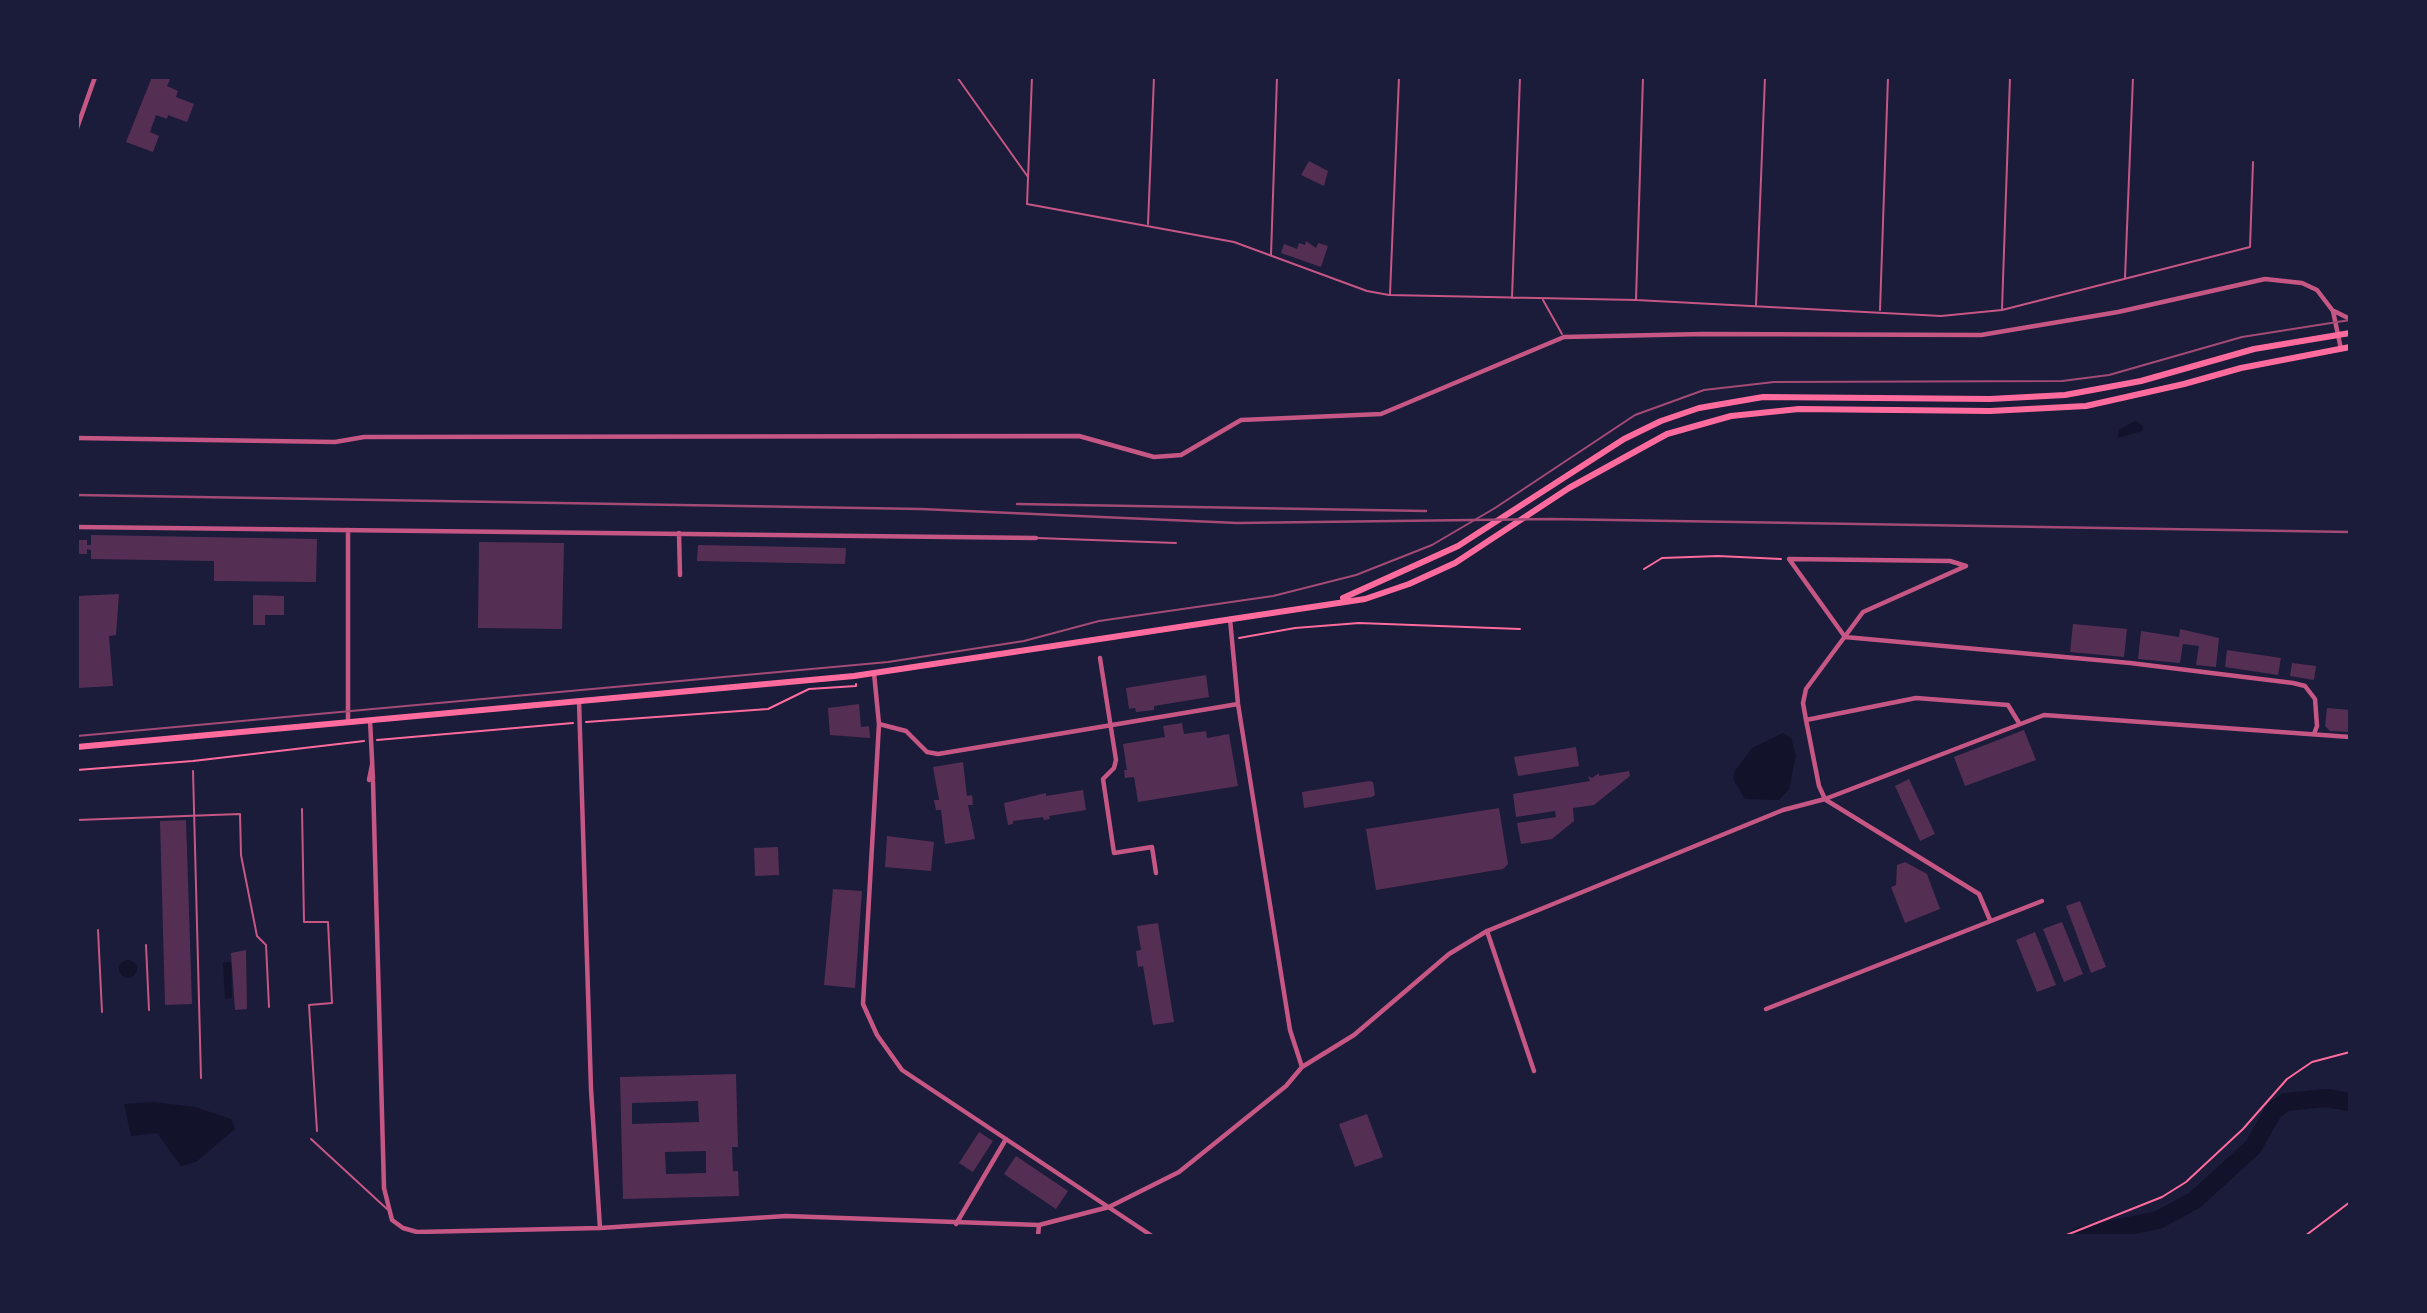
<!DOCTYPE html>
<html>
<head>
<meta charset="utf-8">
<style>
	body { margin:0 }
	#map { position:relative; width:2427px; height:1313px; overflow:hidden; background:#1b1b3a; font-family:"Fira Sans",sans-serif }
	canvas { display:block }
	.frame { position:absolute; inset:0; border:79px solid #1b1b3a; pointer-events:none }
</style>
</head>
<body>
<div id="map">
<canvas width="2427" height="1313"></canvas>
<div class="frame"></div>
</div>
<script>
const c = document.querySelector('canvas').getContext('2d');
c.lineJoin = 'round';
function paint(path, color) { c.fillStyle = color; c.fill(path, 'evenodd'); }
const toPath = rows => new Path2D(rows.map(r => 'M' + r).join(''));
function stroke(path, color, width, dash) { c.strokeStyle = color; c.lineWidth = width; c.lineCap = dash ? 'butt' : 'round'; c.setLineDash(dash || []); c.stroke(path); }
paint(toPath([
	[2136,421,2143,426,2142,431,2117,438,2120,429],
	[1783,733,1791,738,1796,755,1789,789,1779,800,1745,799,1733,779,1735,771,1752,748],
	'119 969a9 9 0 1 1 18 0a9 9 0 1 1-18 0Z',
	[231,962,232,998,225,999,223,963],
	[153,1102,195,1107,231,1119,235,1129,196,1162,181,1166,157,1133,131,1136,124,1104]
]), '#12122b');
stroke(toPath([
	[2079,1236,2158,1220,2195,1200,2253,1147,2274,1110,2286,1102,2326,1098,2350,1102]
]), '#12122b', 18);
paint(toPath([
	[152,77,171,77,167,86,178,91,176,97,194,104,187,122,168,115,167,119,156,115,150,132,159,136,153,152,126,142],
	[1309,161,1328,171,1324,186,1301,175],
	[1306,241,1316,248,1318,243,1328,246,1321,267,1281,253,1284,244,1297,249,1299,243,1305,245],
	[91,535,317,539,316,582,214,581,214,561,91,559,91,550,87,549,87,554,79,554,79,540,87,540,87,545,91,545],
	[479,542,564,543,562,629,478,628],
	[698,545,846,548,845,564,697,561],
	[119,594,116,635,109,636,113,686,77,688,77,596],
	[253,595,284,596,284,615,265,615,265,625,253,625],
	[2073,624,2127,629,2124,657,2070,652],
	[2180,629,2219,638,2216,667,2196,665,2199,646,2183,644,2180,663,2138,659,2141,631,2179,637],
	[2227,650,2281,658,2278,675,2225,667],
	[2292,663,2316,666,2314,680,2290,676],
	[1206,675,1209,697,1154,706,1154,710,1136,712,1135,708,1129,709,1126,688],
	[859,704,861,727,869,726,870,738,830,735,828,708],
	[2327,708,2350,710,2350,732,2330,731,2325,726],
	[1182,723,1184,734,1206,731,1207,738,1229,734,1238,786,1138,802,1134,777,1125,778,1124,770,1127,770,1123,744,1165,737,1163,726],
	[2024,730,2036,760,1965,786,1954,757],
	[1576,747,1579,766,1518,776,1514,757],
	[963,762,967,796,972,795,973,805,968,805,975,839,945,844,941,810,936,810,934,800,939,800,933,767],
	[1629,771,1630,776,1594,805,1573,808,1574,821,1552,839,1521,844,1517,823,1556,817,1555,811,1516,817,1513,794,1590,781,1588,776,1592,778,1599,773,1599,776],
	[1909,779,1935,834,1920,841,1895,786],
	[1369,781,1373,782,1375,795,1372,797,1304,808,1302,792],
	[1083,790,1086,810,1049,816,1050,819,1044,820,1043,817,1013,821,1013,824,1008,825,1004,803,1046,793,1046,796],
	[1499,808,1508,864,1503,869,1376,890,1366,829],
	[186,820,192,1004,165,1005,160,821],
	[887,836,934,842,931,871,885,867],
	[778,847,779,875,755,876,754,848],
	[1905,862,1927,874,1940,909,1905,923,1891,887,1896,885,1897,865],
	[833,889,862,891,855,988,824,985],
	[2080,901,2106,967,2091,973,2066,906],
	[2062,922,2083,974,2064,982,2043,929],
	[1158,923,1174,1022,1153,1025,1143,966,1138,967,1136,951,1141,950,1137,926],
	[2035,932,2056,985,2037,992,2016,940],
	[246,950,247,1009,235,1010,231,953],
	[736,1074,738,1147,732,1147,733,1171,738,1171,739,1196,623,1199,620,1077],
	[698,1101,699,1122,632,1124,632,1103],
	[706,1151,706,1173,666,1174,665,1152],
	[1367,1114,1383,1157,1355,1167,1339,1124],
	[979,1132,993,1141,973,1172,959,1163],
	[1016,1156,1068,1191,1056,1209,1004,1174]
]), '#542f53');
stroke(toPath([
	[1644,569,1662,558,1718,556,1781,559],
	[1239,638,1295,628,1359,623,1520,629],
	[586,722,768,709,809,689,856,686,856,684],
	[377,740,573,723],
	[77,770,193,761,364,741],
	[2064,1236,2162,1197,2186,1182,2243,1129,2287,1079,2312,1062,2350,1052],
	[2305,1236,2350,1202]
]), '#ff6b9d', 2);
stroke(toPath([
	[957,77,1028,177],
	[1032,77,1027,204,1234,242,1367,291,1389,295,1636,300,1941,316,2002,310,2250,247,2253,162],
	[1148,224,1154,77],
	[1271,255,1277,77],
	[2125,278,2133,77],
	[1390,294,1399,77],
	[1512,298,1520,77],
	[1636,299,1643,77],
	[1543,300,1562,334],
	[1756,305,1765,77],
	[2002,309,2010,77],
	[1880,310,1888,77],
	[1037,538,1176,543],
	[193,771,201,1078],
	[302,809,304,922,328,922,332,1003,309,1005,317,1131],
	[77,820,240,814,241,855,257,936,266,945,269,1007],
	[98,930,102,1012],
	[146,945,149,1010],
	[311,1139,387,1209]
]), '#c65784', 2);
stroke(toPath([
	[77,128,95,77],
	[2334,311,2350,319],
	[77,438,335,442,364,437,1079,436,1154,457,1181,455,1241,420,1381,414,1564,337,1703,334,1981,335,2118,312,2265,279,2302,283,2317,290,2333,311,2341,349],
	[77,527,1036,538],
	[679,533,680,575],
	[1789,559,1845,637,2130,663,2293,683,2305,686,2315,699,2317,726,2314,734],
	[1790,559,1950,561,1966,566,1863,612,1806,689,1803,703,1806,720,1819,786,1825,799],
	[1230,619,1238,704,1290,1030,1302,1067],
	[1100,658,1116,760,1114,768,1103,779,1114,853,1152,847,1156,873],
	[874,673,879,724,863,1004,877,1035,902,1070,1152,1236],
	[579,701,591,1089,600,1228],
	[370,720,373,779],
	[1806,720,1916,698,2008,705,2019,723],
	[348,722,348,530],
	[879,724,906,731,927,752,938,754,1238,704],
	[369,780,372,765],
	[373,782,384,1188,392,1220,403,1228,417,1232,600,1228,786,1216,1039,1225,1109,1207,1179,1172,1286,1086,1302,1067,1354,1035,1449,954,1487,931,1783,810,1825,799,2044,715,2350,737],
	[1826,800,1979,894,1990,920],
	[1487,931,1534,1071],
	[1766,1009,2042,901],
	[956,1224,1006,1139],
	[1038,1236,1039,1225]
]), '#c65784', 4.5);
stroke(toPath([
	[1343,598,1458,546,1624,439,1661,421,1699,408,1763,397,1990,399,2065,395,2141,381,2254,349,2350,333],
	[77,747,854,676,1365,599,1409,584,1455,563,1569,488,1667,434,1731,416,1799,409,1990,411,2086,406,2184,384,2241,368,2350,347]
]), '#ff6b9d', 6);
stroke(toPath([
	[77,736,888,662,1024,641,1099,621,1273,596,1356,575,1432,545,1495,508,1635,415,1704,390,1774,382,2062,381,2109,375,2242,337,2350,320]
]), '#a44b75', 2);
stroke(toPath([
	[77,495,921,509,1237,523,1551,519,2350,532],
	[1017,504,1426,511]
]), '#a44b75', 2.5);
</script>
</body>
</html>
